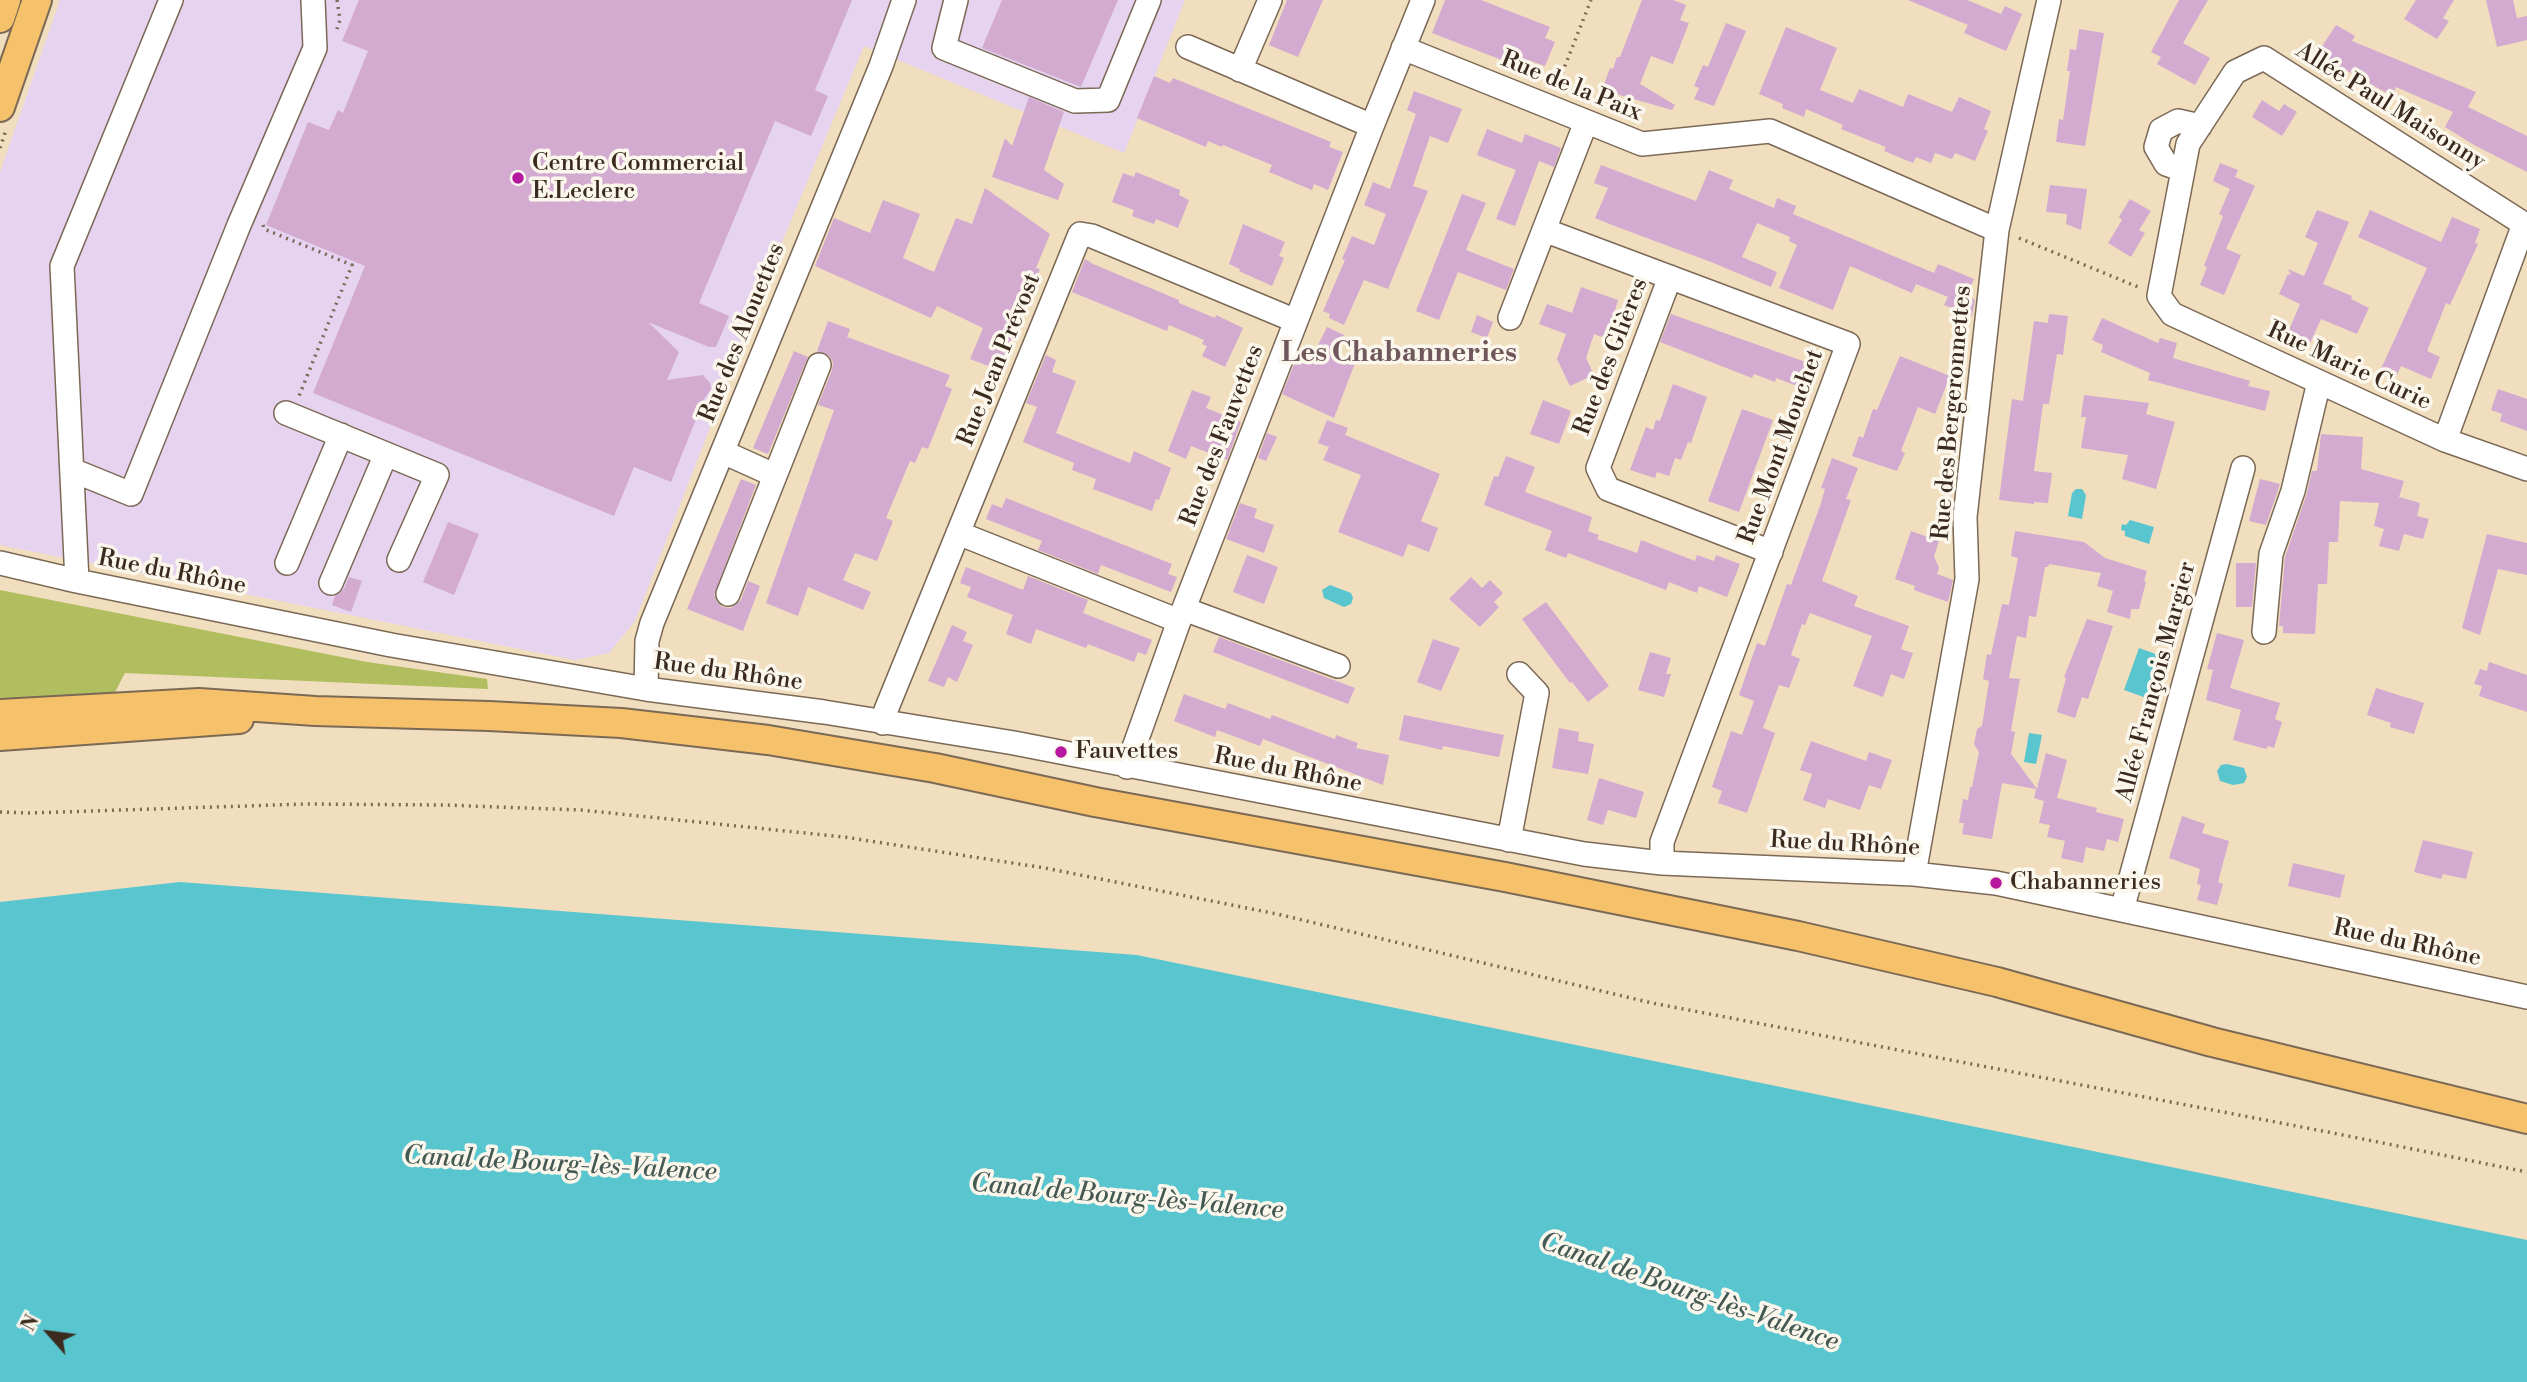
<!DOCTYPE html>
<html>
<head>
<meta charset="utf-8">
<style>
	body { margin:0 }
	#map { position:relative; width:2527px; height:1382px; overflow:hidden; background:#f1debe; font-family:"Libre Bodoni",serif }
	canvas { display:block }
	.north { position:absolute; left:14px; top:1298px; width:70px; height:70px; -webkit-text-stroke:5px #fbf7ec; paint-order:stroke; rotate:298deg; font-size:19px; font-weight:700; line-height:28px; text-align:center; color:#3b2a1e }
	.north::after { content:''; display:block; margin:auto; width:24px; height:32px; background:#3b2a1e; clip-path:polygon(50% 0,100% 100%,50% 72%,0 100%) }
</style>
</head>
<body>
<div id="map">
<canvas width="2527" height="1382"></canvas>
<div class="north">N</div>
</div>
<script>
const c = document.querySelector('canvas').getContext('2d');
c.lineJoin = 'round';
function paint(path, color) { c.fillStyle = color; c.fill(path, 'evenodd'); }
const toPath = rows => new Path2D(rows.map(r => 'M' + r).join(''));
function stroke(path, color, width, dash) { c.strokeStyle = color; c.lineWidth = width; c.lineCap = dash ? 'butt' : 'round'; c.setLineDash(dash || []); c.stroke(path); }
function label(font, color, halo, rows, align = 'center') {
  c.font = font + ' "Libre Bodoni",serif'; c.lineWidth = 7; c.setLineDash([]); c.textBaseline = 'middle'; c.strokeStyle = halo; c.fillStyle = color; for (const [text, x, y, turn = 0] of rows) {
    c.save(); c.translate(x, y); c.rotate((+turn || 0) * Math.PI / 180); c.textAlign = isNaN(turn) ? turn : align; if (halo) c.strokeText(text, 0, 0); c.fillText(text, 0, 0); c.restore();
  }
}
paint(toPath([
	[60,0,1185,0,1124,153,864,46,782,242,635,621,609,653,575,660,0,545,0,172]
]), '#e6d3f0');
paint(toPath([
	[0,590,367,662,487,679,488,689,125,673,113,696,0,701]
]), '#b1be5f');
paint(toPath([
	[2076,489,2082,489,2086,495,2082,519,2068,516,2072,493],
	[2130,520,2154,527,2149,544,2125,536,2125,531,2121,530,2122,524,2126,525],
	[1330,585,1351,593,1353,598,1351,604,1344,607,1324,598,1322,590],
	[2139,648,2164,657,2149,699,2124,690],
	[2029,733,2042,735,2036,764,2024,762],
	[2227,764,2244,768,2247,777,2244,783,2233,785,2220,781,2217,771,2221,765],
	[180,882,1137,955,2527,1240,2527,1382,0,1382,0,902]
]), '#59c6cf');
paint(toPath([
	[359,0,852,0,815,90,828,96,811,136,775,121,699,303,729,316,716,347,709,347,648,322,679,352,667,380,703,375,710,383,711,389,704,399,671,482,634,467,614,516,313,393,365,266,266,225,308,122,329,130,338,110,343,113,368,51,342,41],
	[1002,0,1118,0,1081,87,982,48],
	[1287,0,1323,0,1298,57,1269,45],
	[1445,0,1481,0,1550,27,1545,38,1555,42,1545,66,1528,60,1525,69,1432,33],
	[1642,0,1673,0,1686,5,1680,20,1689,23,1673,64,1651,56,1640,84,1675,105,1672,110,1602,90,1610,68,1613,69,1617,57,1620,57],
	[1908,0,1967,0,2001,14,2005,6,2022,14,2006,51,1964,33,1968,25],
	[2179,0,2208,0,2183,43,2210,58,2195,85,2157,64,2161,57,2151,52],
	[2416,0,2454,0,2443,18,2449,21,2437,39,2404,19],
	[2486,0,2513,0,2517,18,2527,16,2527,40,2497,47],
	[1726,23,1746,31,1714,106,1694,99,1699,88,1694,86,1703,65,1708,67],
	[2336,25,2355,36,2352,41,2476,92,2468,107,2527,136,2527,172,2474,145,2445,127,2453,112,2396,87,2392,96,2317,54],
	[1786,27,1837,48,1820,90,1853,103,1859,89,1903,107,1908,94,1952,112,1959,97,1991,111,1984,129,1988,131,1975,161,1955,153,1952,159,1935,153,1931,163,1916,157,1913,163,1884,151,1886,147,1841,129,1843,125,1806,109,1804,117,1782,108,1783,104,1759,94],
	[2079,29,2104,33,2085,146,2056,142,2059,119,2063,120,2070,71,2067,71,2070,49,2076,50],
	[1154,76,1170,83,1173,78,1331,142,1329,147,1343,152,1328,190,1314,184,1312,190,1269,172,1272,165,1223,145,1222,147,1208,141,1206,147,1137,118],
	[1414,91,1462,109,1448,143,1430,136,1413,186,1428,191,1388,289,1364,280,1344,325,1329,318,1330,314,1323,311,1345,260,1342,259,1352,236,1374,245,1386,214,1364,205,1373,182,1390,189,1416,114,1407,110],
	[1029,97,1064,112,1044,170,1064,184,1058,200,992,177,1005,138,1012,146],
	[2262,100,2279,111,2284,104,2297,112,2282,136,2252,117],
	[1487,129,1522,143,1525,134,1561,148,1554,167,1539,161,1515,226,1496,219,1516,170,1477,155],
	[2220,163,2238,170,2235,177,2255,186,2226,249,2241,255,2224,295,2200,285,2207,267,2204,266,2223,216,2219,214,2230,189,2213,181],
	[1601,165,1696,201,1709,170,1733,180,1729,189,1774,208,1777,198,1796,206,1793,214,1934,273,1938,264,1974,279,1966,296,1975,300,1972,316,1944,305,1948,297,1916,284,1912,293,1850,266,1833,310,1779,288,1797,245,1789,241,1790,237,1757,223,1742,257,1777,272,1771,287,1711,262,1612,225,1595,218,1608,188,1594,183],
	[1136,172,1180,190,1179,195,1189,200,1178,228,1156,219,1154,224,1132,216,1134,210,1112,202,1123,173,1134,177],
	[2050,185,2087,189,2081,230,2066,224,2067,214,2046,212],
	[985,188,1050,234,1036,268,1040,269,999,370,970,359,983,328,937,306,931,318,815,266,834,218,870,233,883,200,920,214,903,258,934,272,956,218,972,224],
	[1462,194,1486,203,1466,250,1514,269,1506,290,1458,272,1439,320,1416,311],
	[2130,199,2151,211,2139,230,2145,233,2131,257,2108,243,2122,220,2119,217],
	[2317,210,2349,222,2323,284,2352,296,2351,299,2369,308,2357,334,2321,319,2306,352,2284,342,2300,304,2279,294,2288,274,2291,275,2288,269,2304,276,2318,243,2305,237],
	[2370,210,2441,242,2452,217,2480,229,2475,243,2478,244,2450,305,2446,303,2427,351,2440,357,2431,379,2401,366,2397,375,2381,369,2427,268,2358,237],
	[1243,224,1285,242,1279,256,1284,258,1272,286,1239,271,1240,269,1229,264],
	[1085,259,1093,264,1179,300,1179,303,1215,318,1216,315,1243,328,1225,367,1202,356,1207,346,1202,344,1204,340,1169,325,1167,331,1072,292],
	[1581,287,1618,300,1607,339,1594,334,1586,358,1594,375,1570,386,1557,359,1566,334,1539,324,1547,304,1572,313],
	[1671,314,1814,365,1805,389,1776,378,1775,382,1754,374,1752,378,1660,342],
	[2049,314,2068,316,2063,355,2057,354,2049,404,2043,404,2034,471,2052,473,2048,503,2034,502,2034,504,1999,500,2012,399,2023,401,2034,321,2048,323],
	[1477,315,1493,322,1487,338,1471,332],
	[2102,318,2158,343,2160,338,2177,343,2173,358,2250,381,2248,386,2270,391,2265,411,2148,380,2150,373,2101,352,2103,345,2092,340],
	[828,321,850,329,847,337,950,375,945,386,952,389,928,449,922,447,915,463,910,461,886,518,893,521,877,561,855,553,843,580,871,592,863,610,808,587,798,616,766,603,834,410,818,405,832,370,833,362,829,356,817,351],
	[1327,327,1344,335,1335,355,1355,363,1334,418,1282,394,1300,350,1313,355],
	[794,351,808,357,768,454,753,448],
	[1046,355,1056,360,1052,372,1076,381,1056,433,1130,463,1134,451,1171,468,1159,500,1156,499,1152,511,1093,489,1096,479,1072,470,1074,463,1023,442,1037,407,1026,403],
	[1900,356,1950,376,1935,414,1918,407,1901,451,1905,453,1897,471,1852,456,1859,436,1863,438,1873,409,1877,410],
	[1673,384,1707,397,1691,443,1688,442,1681,460,1675,458,1669,476,1657,472,1655,478,1630,470,1646,427,1653,430,1656,420,1660,421],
	[2498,389,2527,399,2527,431,2500,421,2502,414,2491,410],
	[1192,390,1211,397,1206,408,1241,422,1227,460,1191,446,1186,459,1168,451],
	[2084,395,2149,403,2146,414,2175,422,2156,489,2122,479,2128,455,2081,448,2086,417,2081,417],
	[1543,400,1571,411,1559,444,1530,434],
	[1742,409,1773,420,1739,512,1708,501],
	[1327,420,1348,428,1345,435,1440,474,1421,521,1438,528,1429,552,1408,544,1403,557,1338,532,1361,475,1323,460,1329,447,1318,443],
	[1267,433,1277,437,1266,461,1258,458],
	[2321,434,2363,437,2361,469,2404,481,2399,497,2420,503,2417,516,2429,519,2423,539,2404,534,2399,551,2379,546,2384,529,2374,526,2379,503,2340,501,2338,542,2329,542,2327,584,2318,584,2315,634,2283,633,2283,626,2279,626,2285,557,2306,496,2312,471,2317,471],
	[1506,456,1535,467,1525,492,1592,517,1588,531,1599,535,1597,539,1637,553,1641,540,1695,561,1697,555,1714,561,1716,555,1740,564,1727,597,1699,586,1697,593,1669,582,1666,590,1568,553,1566,558,1545,550,1552,531,1484,505,1494,476,1498,477],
	[1832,458,1858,468,1846,499,1851,500,1822,581,1858,596,1854,606,1909,626,1901,649,1913,653,1904,679,1891,674,1883,697,1853,686,1872,636,1810,613,1805,625,1802,624,1791,655,1800,659,1789,688,1779,685,1763,728,1775,733,1747,813,1718,803,1722,791,1712,787,1731,731,1742,735,1754,701,1739,695,1757,643,1765,646,1787,584,1791,585,1820,506,1825,489,1821,488],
	[741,479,756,485,714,595,717,602,722,607,731,608,741,600,748,581,760,586,743,631,687,609],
	[2260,479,2280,484,2266,525,2249,521],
	[1006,498,1172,564,1168,574,1177,577,1171,592,1101,565,1098,574,1038,550,1042,541,986,519,992,504,1002,508],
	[1240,503,1257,509,1254,518,1274,525,1264,553,1226,539],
	[448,522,479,534,454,595,423,582],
	[1911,531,1939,541,1934,556,1939,568,1937,574,1953,580,1948,602,1914,590,1915,586,1895,579],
	[2015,531,2084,542,2105,558,2147,571,2144,581,2146,582,2139,609,2131,609,2130,619,2107,612,2113,591,2097,586,2101,573,2049,564,2048,567,2045,567,2036,617,2029,616,2026,638,2017,636,2009,678,2020,679,2011,731,2015,732,2011,754,2037,789,2046,753,2067,760,2057,798,2097,808,2096,812,2124,819,2118,842,2107,839,2104,851,2086,847,2083,863,2061,858,2065,841,2047,837,2050,825,2039,823,2044,801,2034,798,2036,789,2002,783,1992,839,1962,834,1964,823,1959,823,1963,799,1968,800,1970,787,1972,787,1979,752,1974,744,1977,729,1982,726,1989,681,1983,679,1987,654,1991,655,2002,604,2009,605,2018,558,2011,556],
	[2487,534,2527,543,2527,575,2498,569,2480,635,2462,628],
	[1247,555,1278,567,1264,604,1233,592],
	[2236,563,2256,563,2252,607,2236,607],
	[966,567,1023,590,1028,576,1088,600,1083,613,1152,640,1146,655,1138,652,1134,662,1088,644,1086,648,1036,629,1031,644,1006,634,1013,615,967,597,971,587,960,583],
	[349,577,362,581,351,612,332,605,335,596,344,589],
	[1471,577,1482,588,1490,580,1503,593,1494,602,1499,607,1480,627,1449,599],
	[1546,602,1609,686,1588,702,1572,682,1570,683,1522,619],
	[2087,619,2113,626,2088,699,2082,697,2075,718,2057,712,2066,678,2064,677],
	[952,625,967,632,963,641,973,645,957,682,948,677,944,687,928,681],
	[2217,633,2244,640,2230,688,2280,703,2275,719,2282,722,2274,748,2268,746,2266,749,2233,740,2241,710,2206,700,2213,670,2207,669],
	[1219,637,1355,688,1348,704,1213,652],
	[1433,639,1460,648,1441,691,1417,682],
	[1650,652,1671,658,1666,674,1671,674,1664,697,1638,690],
	[2489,662,2527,675,2527,712,2479,696,2482,686,2474,684,2480,669,2487,671],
	[2376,688,2424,703,2414,734,2390,727,2391,723,2367,715],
	[1184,694,1225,709,1228,703,1270,719,1272,715,1335,739,1336,735,1358,743,1356,748,1389,755,1383,785,1263,739,1260,746,1217,730,1215,737,1174,721],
	[1404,715,1504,735,1499,757,1443,746,1442,750,1399,740],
	[1559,728,1579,732,1578,741,1594,744,1588,774,1552,768],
	[1811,741,1866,761,1869,752,1892,760,1881,789,1869,785,1860,810,1828,799,1825,808,1803,800,1812,774,1800,770],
	[1599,778,1644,792,1636,818,1608,810,1603,825,1587,820],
	[2182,816,2205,824,2202,833,2229,841,2218,882,2223,884,2217,905,2197,900,2201,885,2197,884,2200,869,2169,858],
	[2423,840,2473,852,2466,879,2443,874,2441,879,2414,872],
	[2293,863,2345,875,2340,898,2288,886]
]), '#d3aad0');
const minor = toPath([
	[956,0,944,48,1075,101,1108,100,1149,0],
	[1188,47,1372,126],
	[1403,48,1642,144,1770,131,1997,230],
	[1240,70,1270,0],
	[1586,122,1544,230,1848,344,1662,842,1662,863],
	[2183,170,2166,164,2156,147,2161,130,2178,121,2200,126],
	[1670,277,1598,468,1608,489,1771,552],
	[1510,318,1544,230],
	[286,413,437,475,399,560],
	[2445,440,2524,224,2264,58,2235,72,2188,144,2159,296,2172,314,2445,440,2527,469],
	[723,452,774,475],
	[72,470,131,494,239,225,315,48,313,0],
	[958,533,1179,621],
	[0,563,77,581,391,645,646,689,824,712,1014,743,1584,854,1662,863,1914,874,1996,883,2527,997],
	[287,563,341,435],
	[77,581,62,266,171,0],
	[331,583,386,454],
	[728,594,819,365],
	[1184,609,1338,666],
	[2264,632,2271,554,2293,491,2319,382],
	[646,689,647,641,652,623,881,66,904,0],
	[883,723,886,710,1080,234,1092,236,1296,321],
	[1127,767,1179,621,1372,126,1423,0],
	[1509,840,1537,693,1519,674],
	[1914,874,1967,579,1965,517,1997,230,2049,0],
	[2122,910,2243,468]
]);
const major = toPath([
	[0,18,6,0],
	[0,107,37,0],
	[0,714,199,703,315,711,489,716,621,723,768,740,935,768,1095,802,1505,877,1798,936,1997,982,2212,1042,2527,1119],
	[0,736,239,719]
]);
stroke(minor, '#7b6956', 26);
stroke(major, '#7b6956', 32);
stroke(toPath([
	[337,0,340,20,337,29],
	[1557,86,1591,0],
	[0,148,6,130],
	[263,225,264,229,352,265,299,396],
	[2019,238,2138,287],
	[0,812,30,813,306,804,445,805,581,810,844,837,1045,868,1277,914,1652,1003,2328,1132,2527,1172]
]), '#7b6956', 3.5, [2, 5]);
stroke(minor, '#fff', 23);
stroke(major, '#f5c16b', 28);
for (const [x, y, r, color] of [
	[518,178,7,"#b5179e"],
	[1061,752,7,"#b5179e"],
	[1996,883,7,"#b5179e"]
]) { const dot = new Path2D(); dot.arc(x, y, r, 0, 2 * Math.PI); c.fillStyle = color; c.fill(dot); stroke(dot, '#fbf7ec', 2.5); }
label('24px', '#3b2a1e', '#fbf7ec', [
	["Rue de la Paix",1571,87,22],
	["Allée Paul Maisonny",2390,107,32],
	["Rue des Alouettes",743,333,-68],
	["Rue des Glières",1612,357,-69],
	["Rue Jean Prévost",1000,360,-68],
	["Rue Marie Curie",2349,367,25],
	["Rue des Bergeronnettes",1953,413,-85],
	["Rue des Fauvettes",1223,436,-69],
	["Rue Mont Mouchet",1782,447,-70],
	["Rue du Rhône",172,573,11],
	["Rue du Rhône",728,673,8],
	["Allée François Margier",2157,682,-75],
	["Rue du Rhône",1288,771,11],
	["Rue du Rhône",1845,845,3],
	["Rue du Rhône",2407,944,12]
]);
label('24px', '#3b2a1e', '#fbf7ec', [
	["Centre Commercial",532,164],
	["E.Leclerc",532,192],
	["Fauvettes",1075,752],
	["Chabanneries",2010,883]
], 'left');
label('italic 26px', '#445953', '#fbf7ec', [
	["Canal de Bourg-lès-Valence",560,1165,3],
	["Canal de Bourg-lès-Valence",1127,1198,5],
	["Canal de Bourg-lès-Valence",1689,1293,19]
]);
label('bold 28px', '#70575c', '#fbf7ec', [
	["Les Chabanneries",1399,354]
]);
</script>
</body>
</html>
